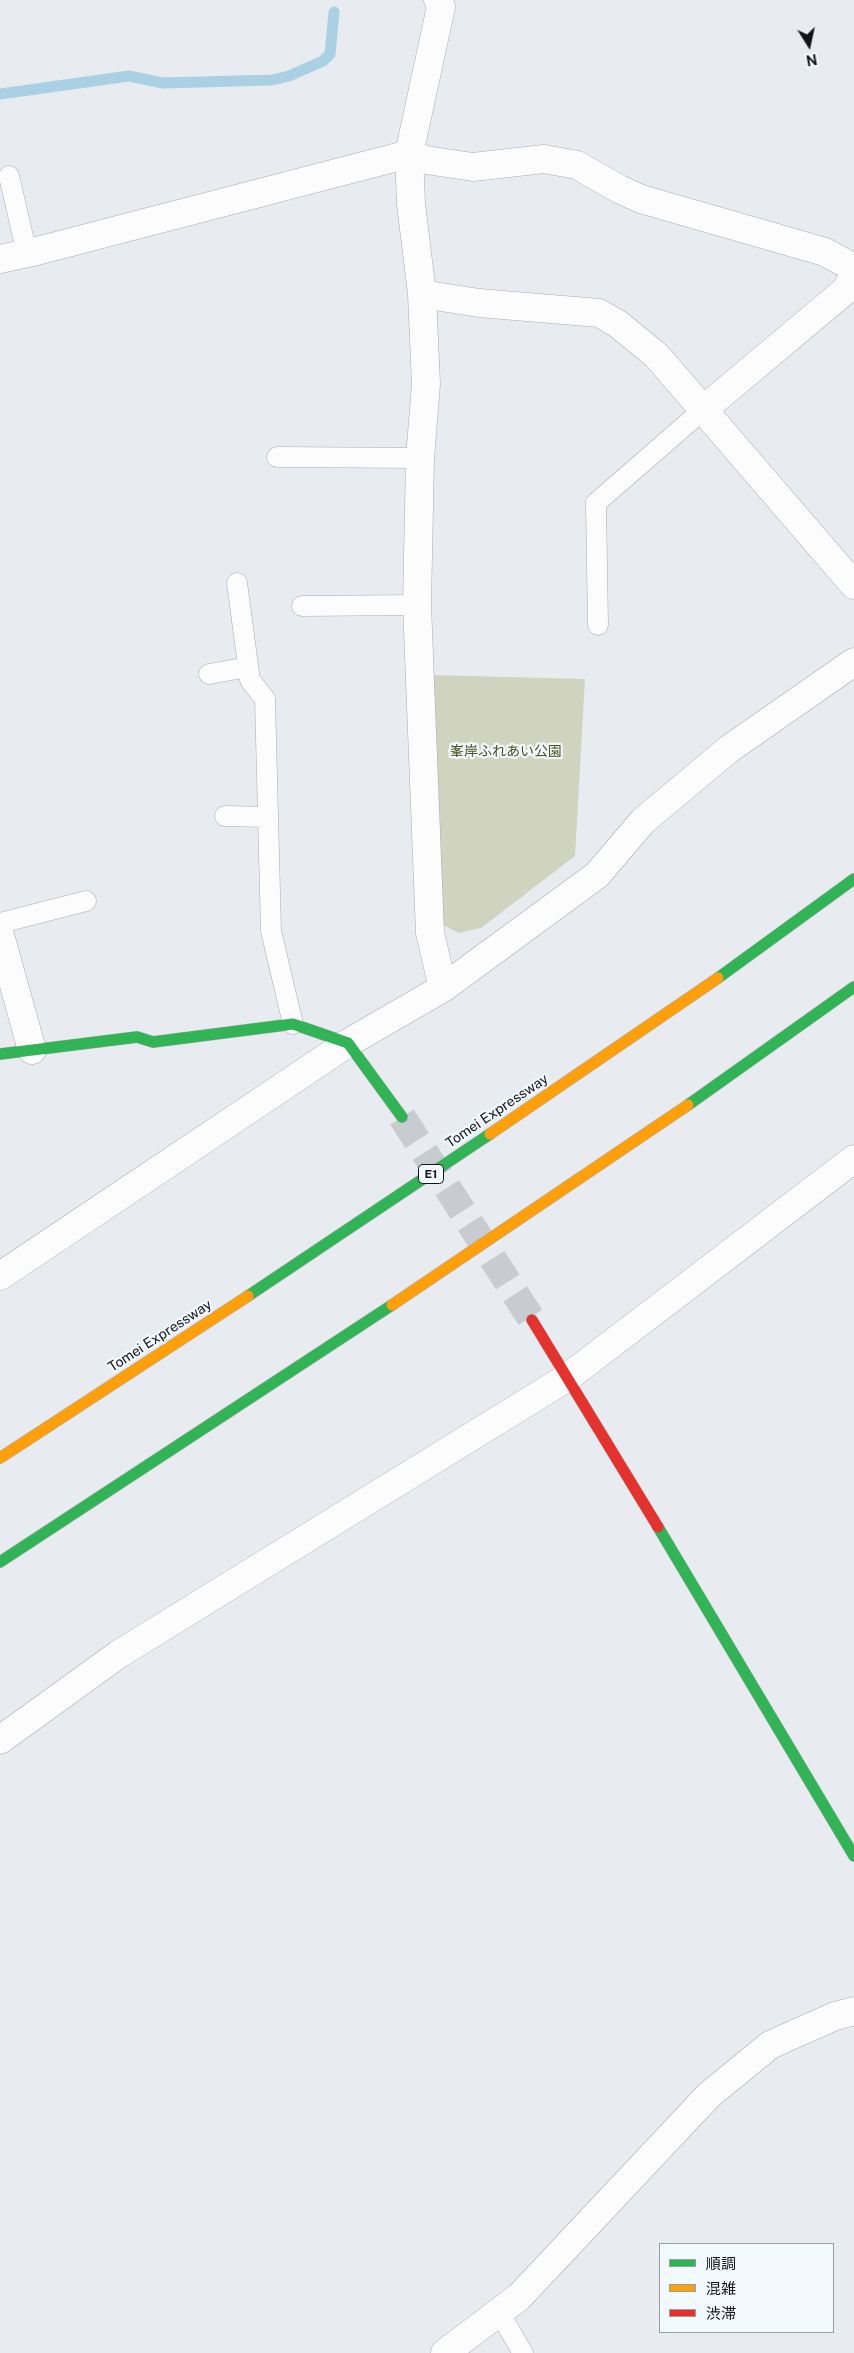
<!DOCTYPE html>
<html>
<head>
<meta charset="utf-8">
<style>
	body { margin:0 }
	#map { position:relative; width:854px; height:2353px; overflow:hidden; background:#e8ecf0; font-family:"Public Sans","Noto Sans JP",sans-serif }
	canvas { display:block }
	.legend { position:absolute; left:659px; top:2243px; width:175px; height:90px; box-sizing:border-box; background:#f2f9ff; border:1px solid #999ea3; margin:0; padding:6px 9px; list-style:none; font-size:15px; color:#131518 }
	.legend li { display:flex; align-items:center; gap:10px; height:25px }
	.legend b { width:25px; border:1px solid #999ea3 }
	.north { position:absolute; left:784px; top:20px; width:50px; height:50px; -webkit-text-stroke:4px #f2f9ff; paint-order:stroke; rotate:170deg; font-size:14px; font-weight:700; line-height:20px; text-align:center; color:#131518 }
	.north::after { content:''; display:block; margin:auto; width:18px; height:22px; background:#131518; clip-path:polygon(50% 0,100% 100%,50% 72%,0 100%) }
</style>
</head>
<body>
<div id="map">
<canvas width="854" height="2353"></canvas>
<ul class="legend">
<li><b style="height:6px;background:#30b455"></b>順調</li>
<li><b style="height:6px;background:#ff9f0a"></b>混雑</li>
<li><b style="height:6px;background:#e5322d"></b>渋滞</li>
</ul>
<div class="north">N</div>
</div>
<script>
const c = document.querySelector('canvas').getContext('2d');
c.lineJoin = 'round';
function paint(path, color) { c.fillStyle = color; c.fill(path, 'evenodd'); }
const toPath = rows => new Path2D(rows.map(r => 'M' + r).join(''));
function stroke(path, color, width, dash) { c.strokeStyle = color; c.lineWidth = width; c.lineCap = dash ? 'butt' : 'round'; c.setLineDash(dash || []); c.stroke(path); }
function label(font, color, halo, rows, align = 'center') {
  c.font = font + ' "Public Sans","Noto Sans JP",sans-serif'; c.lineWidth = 4.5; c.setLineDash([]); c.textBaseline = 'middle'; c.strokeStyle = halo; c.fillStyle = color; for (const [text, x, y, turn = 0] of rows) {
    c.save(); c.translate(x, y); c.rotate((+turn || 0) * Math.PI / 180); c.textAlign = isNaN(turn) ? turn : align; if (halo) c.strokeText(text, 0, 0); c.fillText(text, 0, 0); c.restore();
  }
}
paint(toPath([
	[431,675,585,679,575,856,481,928,459,933,441,924]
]), '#d0d4bf');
stroke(toPath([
	[0,94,129,76,163,83,272,80,289,76,323,61,330,54,334,12]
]), '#aad0e3', 11);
stroke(toPath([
	[402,1117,532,1320]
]), '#c8ccd0', 28, [28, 14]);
const lane = toPath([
	[9,176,27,254],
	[277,457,420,458],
	[237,583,250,680,265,699,271,931,293,1024],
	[302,606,417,605],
	[598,625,596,503,704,409],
	[209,674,248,667],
	[225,816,267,817],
	[0,923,86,901],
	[499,2312,523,2353]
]);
const street = toPath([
	[438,0,441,7,409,154,411,204,422,294,426,384,420,458,417,605,430,933,443,988],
	[0,259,37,251,409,154,426,160,473,167,544,159,577,165,619,189,641,199,825,252,854,268],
	[422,294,479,303,599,313,618,324,657,356,854,585],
	[704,409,846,290,854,274],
	[0,935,32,1050],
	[0,1276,348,1043,443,988,597,875,643,821,729,749,854,662],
	[0,1740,119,1654,568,1377,854,1159],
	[445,2353,519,2297,709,2095,770,2045,835,2016,854,2011]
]);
const fast = toPath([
	[718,978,854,879],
	[0,1054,137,1037,153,1042,293,1024,348,1043,402,1117],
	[688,1105,854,987],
	[248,1296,490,1134],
	[658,1527,854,1856],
	[0,1562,392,1305]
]);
const slow = toPath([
	[490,1134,718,978],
	[392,1305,688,1105],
	[0,1458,248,1296]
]);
const jam = toPath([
	[532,1320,658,1527]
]);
stroke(lane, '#a7abad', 21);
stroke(street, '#a7abad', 29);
stroke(fast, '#a7abad', 12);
stroke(slow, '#a7abad', 12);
stroke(jam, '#a7abad', 12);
stroke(lane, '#fcfcfd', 20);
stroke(street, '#fcfcfd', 28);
stroke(fast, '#30b455', 11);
stroke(slow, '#ff9f0a', 11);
stroke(jam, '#e5322d', 11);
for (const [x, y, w] of [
	[431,1174,25]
]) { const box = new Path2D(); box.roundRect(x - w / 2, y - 9.5, w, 19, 4); c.fillStyle = '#f2f9ff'; c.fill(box); stroke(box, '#131518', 1); }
label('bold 12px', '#131518', null, [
	["E1",431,1174]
]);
label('14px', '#4f511a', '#f2f9ff', [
	["峯岸ふれあい公園",506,752]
]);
label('14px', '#131518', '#f2f9ff', [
	["Tomei Expressway",497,1111,-34],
	["Tomei Expressway",160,1336,-33]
]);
</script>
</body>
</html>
